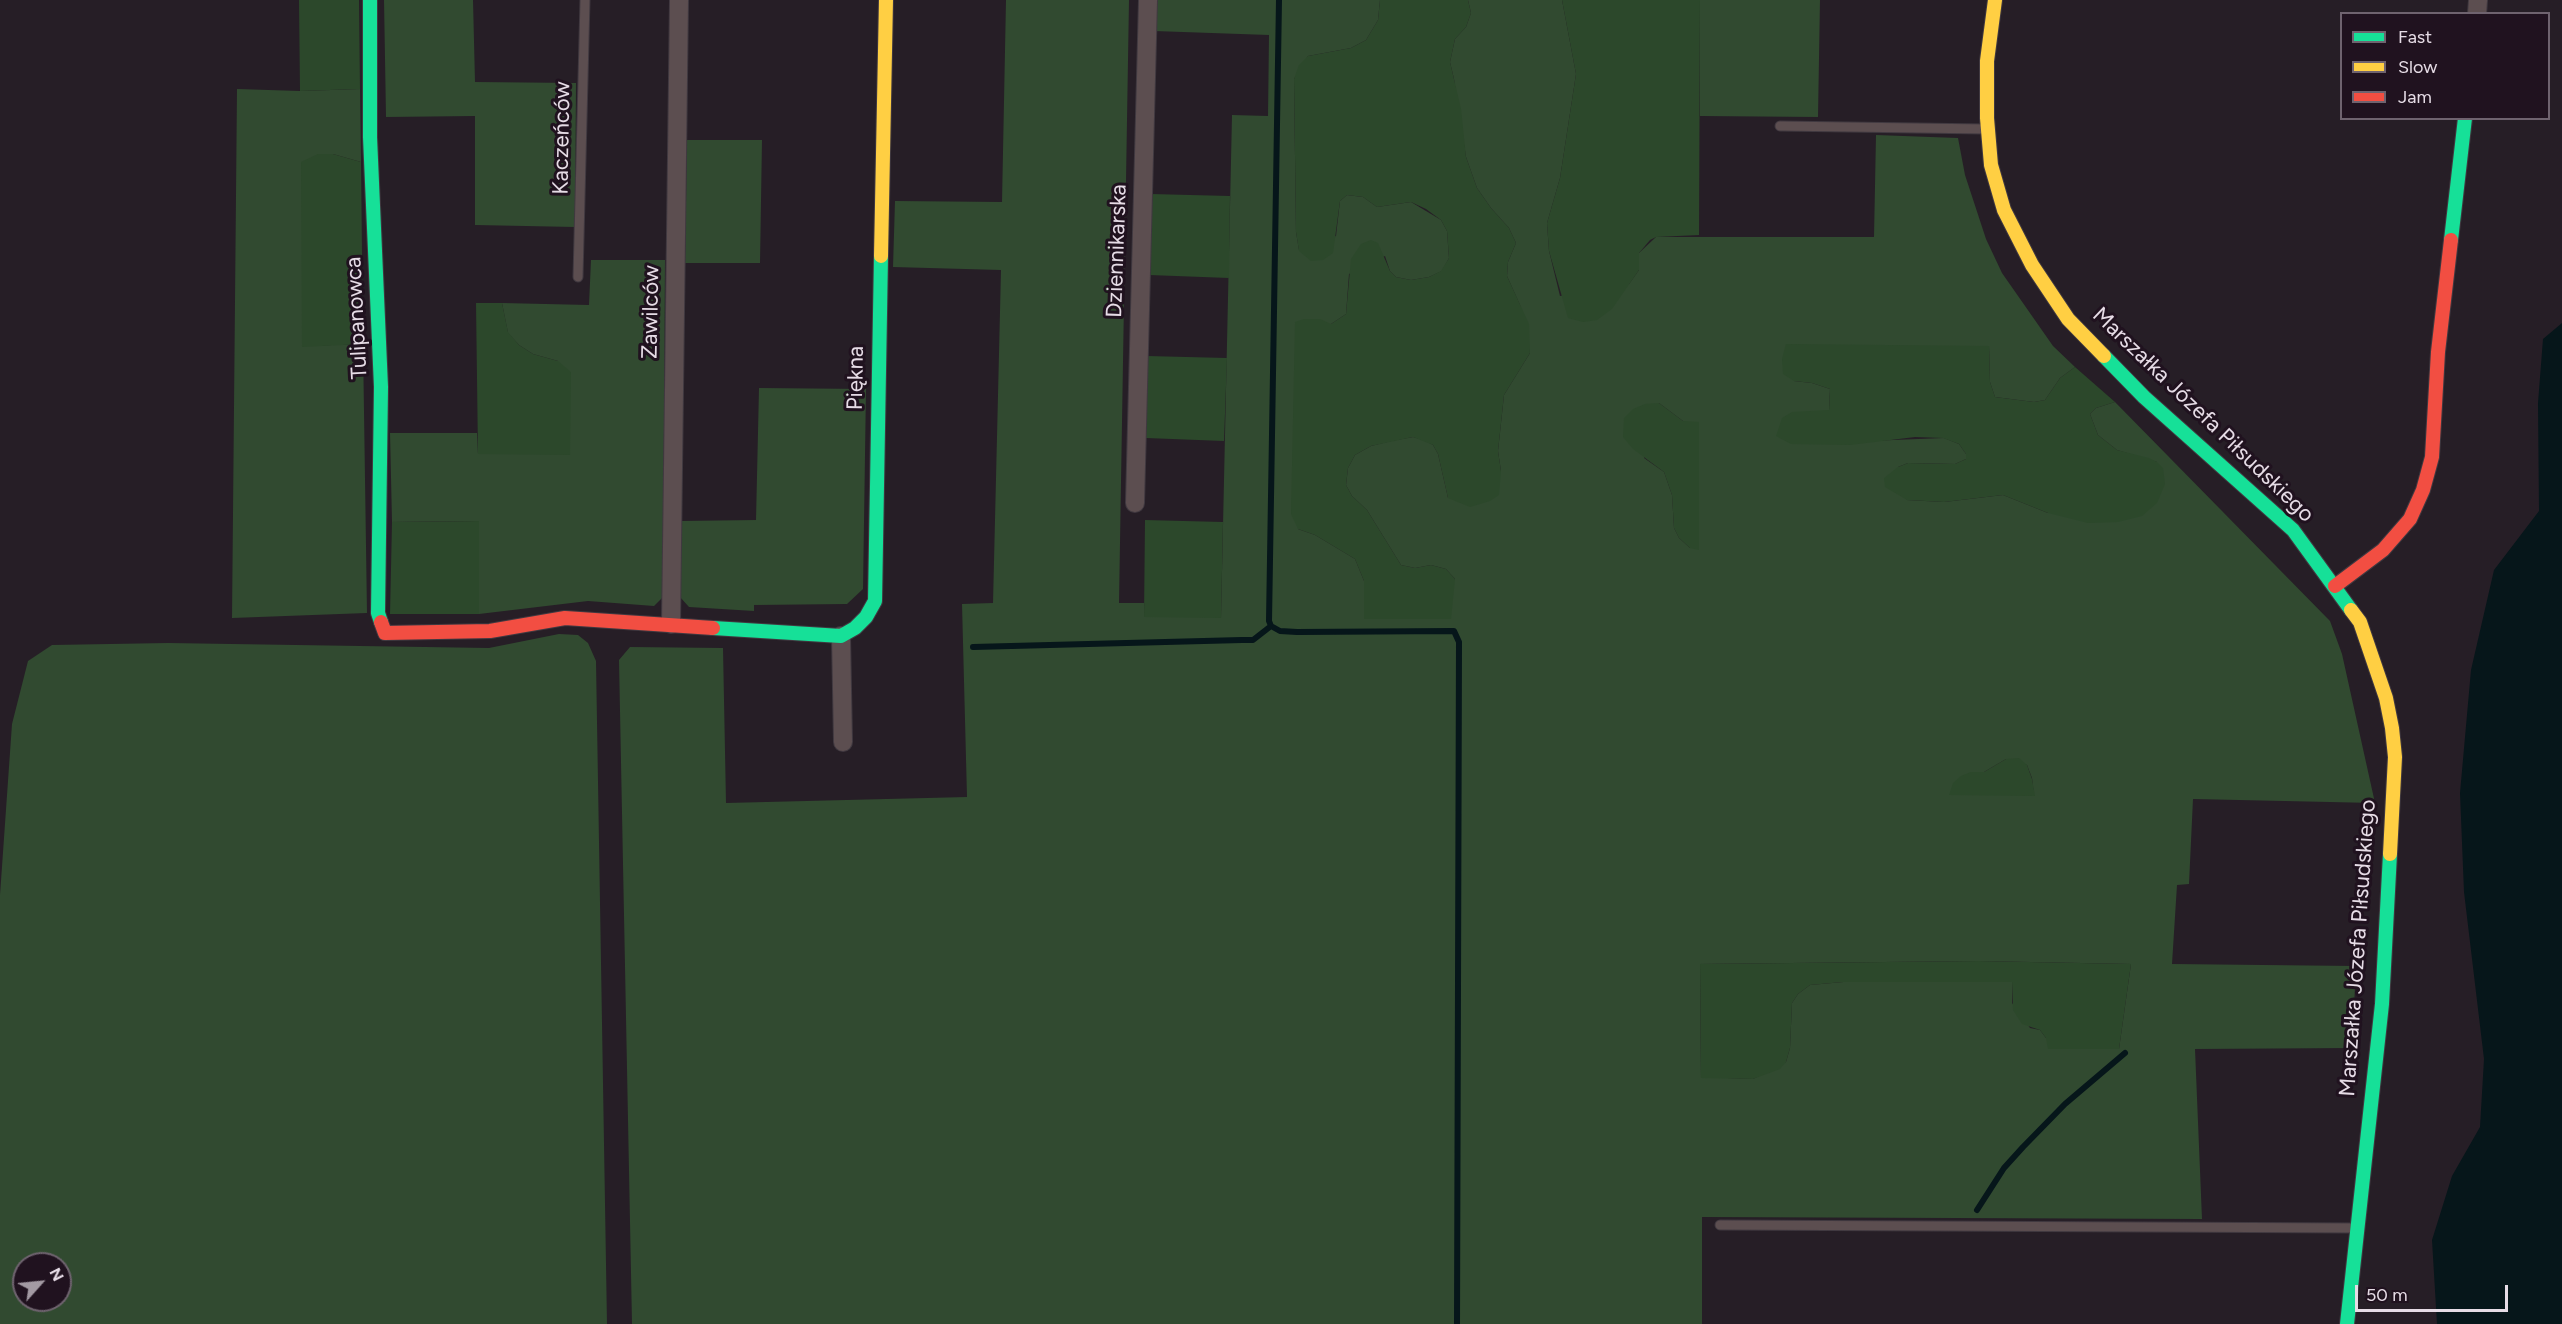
<!DOCTYPE html>
<html>
<head>
<meta charset="utf-8">
<style>
	body { margin:0 }
	#map { position:relative; width:2562px; height:1324px; overflow:hidden; background:#261e26; font-family:Figtree,sans-serif }
	canvas { display:block }
	.legend { position:absolute; left:2340px; top:12px; width:210px; height:108px; box-sizing:border-box; background:#20121f; border:2px solid #6f636f; margin:0; padding:8px 10px; list-style:none; font-size:18px; color:#e6dce6 }
	.legend li { display:flex; align-items:center; gap:12px; height:30px }
	.legend b { width:30px; border:2px solid #6f636f }
	.north { position:absolute; left:12px; top:1252px; width:60px; height:60px; box-sizing:border-box; background:#20121f; border:2px solid #6f636f; border-radius:50%; rotate:63deg; font-size:16px; font-weight:700; line-height:24px; text-align:center; color:#e6dce6 }
	.north::after { content:''; display:block; margin:auto; width:21px; height:27px; background:#a39aa3; clip-path:polygon(50% 0,100% 100%,50% 72%,0 100%) }
	.scale { position:absolute; left:2355px; top:1285px; width:153px; height:27px; box-sizing:border-box; border:3px solid #e6dce6; border-top:0; padding-left:8px; font-size:18px; line-height:21px; white-space:nowrap; color:#e6dce6; -webkit-text-stroke:4px #20121f; paint-order:stroke }
</style>
</head>
<body>
<div id="map">
<canvas width="2562" height="1324"></canvas>
<ul class="legend">
<li><b style="height:8px;background:#16e098"></b>Fast</li>
<li><b style="height:8px;background:#ffcf43"></b>Slow</li>
<li><b style="height:8px;background:#f24e42"></b>Jam</li>
</ul>
<div class="north">N</div>
<div class="scale">50 m</div>
</div>
<script>
const c = document.querySelector('canvas').getContext('2d');
c.lineJoin = 'round';
function paint(path, color) { c.fillStyle = color; c.fill(path, 'evenodd'); }
const toPath = rows => new Path2D(rows.map(r => 'M' + r).join(''));
function stroke(path, color, width, dash) { c.strokeStyle = color; c.lineWidth = width; c.lineCap = dash ? 'butt' : 'round'; c.setLineDash(dash || []); c.stroke(path); }
function label(font, color, halo, rows, align = 'center') {
  c.font = font + ' Figtree,sans-serif'; c.lineWidth = 6; c.setLineDash([]); c.textBaseline = 'middle'; c.strokeStyle = halo; c.fillStyle = color; for (const [text, x, y, turn = 0] of rows) {
    c.save(); c.translate(x, y); c.rotate((+turn || 0) * Math.PI / 180); c.textAlign = isNaN(turn) ? turn : align; if (halo) c.strokeText(text, 0, 0); c.fillText(text, 0, 0); c.restore();
  }
}
paint(toPath([
	[384,0,473,0,475,82,576,83,575,227,475,225,475,116,386,117],
	[1006,0,1129,0,1119,603,1144,603,1144,617,1221,617,1232,115,1268,116,1269,35,1154,31,1155,0,1380,0,1378,20,1366,40,1351,48,1308,56,1294,79,1296,232,1299,250,1336,236,1340,201,1347,195,1363,197,1377,207,1411,202,1441,220,1447,231,1449,258,1442,271,1429,277,1411,280,1396,277,1390,271,1385,256,1349,274,1346,314,1331,324,1298,529,1315,535,1355,559,1364,581,1364,618,1455,579,1446,569,1431,565,1415,568,1401,565,1367,510,1352,496,1346,485,1348,468,1355,455,1371,446,1391,441,1413,437,1424,440,1433,445,1438,454,1448,498,1501,471,1498,451,1504,395,1530,353,1520,305,1507,276,1508,262,1516,243,1509,228,1491,208,1477,188,1466,157,1454,79,1450,62,1455,39,1466,27,1471,13,1468,0,1562,0,1576,74,1560,178,1547,223,1549,251,1560,296,1629,284,1639,270,1639,253,1656,237,1874,237,1876,135,1958,138,1965,175,1986,239,2002,273,2053,346,2075,367,2060,378,2045,400,2034,402,1995,397,1990,382,1989,346,1794,381,1812,383,1830,389,1829,411,1816,412,1791,444,1944,438,1959,444,1966,454,1966,459,1955,464,1908,463,1898,467,1907,500,1944,502,2003,495,2048,513,2157,462,2117,450,2098,435,2090,414,2096,408,2115,402,2330,621,2342,654,2375,803,2193,799,2189,884,2177,885,2172,964,2356,966,2352,1048,2195,1049,2202,1219,1702,1217,1702,1324,632,1324,619,660,630,647,723,648,726,803,967,797,962,604,993,603,1001,270,893,267,895,201,1002,202],
	[1659,403,1683,421,1690,548,1679,538,1674,528,1672,495,1664,472,1644,458],
	[2006,759,2027,765,2032,778,2034,795,1971,772,1984,772],
	[1979,961,2131,964,2119,1049,2046,1038,2040,1030,2030,1028,2012,1003,2012,982,1843,982,1810,985,1798,994,1792,1003,1790,1048,1786,1062,1753,1079,1701,1077,1700,964],
	[1700,0,1820,0,1818,117,1700,116],
	[237,89,300,91,360,89,361,162,333,154,318,154,302,346,363,344,367,613,232,618],
	[687,140,762,140,760,263,685,263],
	[591,260,665,260,663,597,654,606,588,601,479,614,479,521,392,522,390,433,477,433,478,454,558,361,533,354,519,345,508,333,502,303,589,305],
	[759,388,866,389,863,589,847,604,754,605,754,611,689,607,680,597,681,521,756,520],
	[559,634,578,635,588,643,596,661,607,1324,0,1324,0,895,12,724,28,661,52,645,168,643,489,648],
	[24,1264,60,1264,60,1300,24,1300]
]), '#314a30');
paint(toPath([
	[299,0,359,0,360,89,300,91],
	[1380,0,1468,0,1471,13,1466,27,1455,39,1450,62,1461,109,1466,157,1477,188,1491,208,1509,228,1516,243,1508,262,1507,276,1529,324,1530,353,1504,395,1498,451,1501,471,1499,495,1490,501,1470,507,1448,498,1438,454,1433,445,1413,437,1371,446,1355,455,1348,468,1346,485,1352,496,1367,510,1401,565,1415,568,1431,565,1446,569,1455,579,1451,619,1364,619,1364,581,1355,559,1315,535,1298,529,1291,514,1295,322,1304,319,1320,319,1331,324,1346,314,1351,259,1361,244,1371,240,1378,243,1390,271,1396,277,1411,280,1429,277,1441,271,1449,258,1447,231,1441,220,1426,209,1411,202,1377,207,1363,197,1347,195,1340,201,1333,253,1323,260,1311,261,1299,251,1296,232,1294,79,1299,65,1308,56,1351,48,1366,40,1378,20],
	[1562,0,1700,0,1699,235,1656,237,1650,240,1639,253,1639,270,1612,309,1597,320,1583,322,1568,318,1549,251,1547,223,1560,178,1576,74],
	[318,154,333,154,361,162,363,344,302,347,301,162],
	[1151,194,1230,196,1229,278,1149,275],
	[476,303,502,303,508,332,519,345,533,354,558,361,571,372,570,455,478,454],
	[1786,344,1989,346,1990,382,1995,397,2034,402,2045,400,2060,378,2075,367,2115,402,2096,408,2090,414,2098,435,2117,450,2149,458,2157,462,2163,468,2165,484,2157,503,2142,516,2118,522,2088,523,2048,513,2003,495,1944,502,1907,500,1885,487,1884,478,1898,467,1908,463,1955,464,1966,459,1966,454,1959,444,1943,438,1915,437,1850,445,1791,444,1776,436,1782,418,1792,412,1829,410,1830,389,1812,383,1794,381,1783,374,1782,359],
	[1147,356,1227,358,1224,441,1146,438],
	[1659,403,1683,421,1699,422,1699,550,1690,548,1679,538,1674,528,1672,495,1664,472,1633,449,1623,437,1624,418,1633,409,1645,404],
	[1145,520,1223,522,1221,618,1144,617],
	[479,521,479,614,390,614,392,522],
	[2019,758,2027,765,2032,779,2035,796,1949,795,1953,783,1961,776,1971,772,1984,772,2006,759],
	[1979,961,2131,964,2119,1049,2048,1049,2046,1038,2040,1030,2022,1024,2013,1010,2012,982,1843,982,1810,985,1798,994,1792,1003,1790,1048,1786,1062,1780,1069,1753,1079,1701,1078,1700,964]
]), '#2c482b');
paint(toPath([
	[2562,323,2562,1324,2437,1324,2432,1240,2452,1176,2480,1127,2484,1059,2464,892,2460,793,2471,670,2494,570,2539,511,2538,403,2543,339]
]), '#06161a');
stroke(toPath([
	[1279,0,1269,621,1271,626,1280,631,1297,632,1454,631,1459,642,1457,1324],
	[973,647,1242,640,1253,640,1271,626],
	[1977,1210,2004,1168,2023,1147,2065,1104,2125,1053]
]), '#06161a', 6);
const lane = toPath([
	[1780,126,1985,129],
	[578,277,585,0],
	[1720,1225,2356,1228]
]);
const street = toPath([
	[2477,14,2478,0],
	[1135,503,1148,0],
	[671,624,679,0],
	[841,636,843,742]
]);
const fast = toPath([
	[370,0,370,137,381,387,378,613,381,622],
	[2451,240,2465,118],
	[2104,356,2144,397,2293,530,2351,610],
	[713,628,841,636,855,628,866,617,875,601,881,256],
	[2347,1324,2382,1004,2390,854]
]);
const slow = toPath([
	[1995,0,1987,61,1987,118,1991,165,2004,210,2032,265,2068,319,2104,356],
	[881,256,886,0],
	[2351,610,2360,622,2386,698,2392,728,2395,757,2390,854]
]);
const jam = toPath([
	[2335,586,2383,550,2410,519,2423,490,2432,457,2438,352,2451,240],
	[381,622,385,633,490,631,565,618,713,628]
]);
stroke(lane, '#403940', 11);
stroke(street, '#403940', 20);
stroke(fast, '#403940', 16);
stroke(slow, '#403940', 16);
stroke(jam, '#403940', 16);
stroke(lane, '#5c4e50', 9);
stroke(street, '#5c4e50', 18);
stroke(fast, '#16e098', 14);
stroke(slow, '#ffcf43', 14);
stroke(jam, '#f24e42', 14);
label('22px', '#e6dce6', '#20121f', [
	["Kaczeńców",562,138,-89],
	["Dziennikarska",1117,251,-88],
	["Zawilców",651,312,-89],
	["Tulipanowca",357,318,-93],
	["Piękna",856,378,-89],
	["Marszałka Józefa Piłsudskiego",2203,415,44],
	["Marszałka Józefa Piłsudskiego",2358,948,-86]
]);
</script>
</body>
</html>
